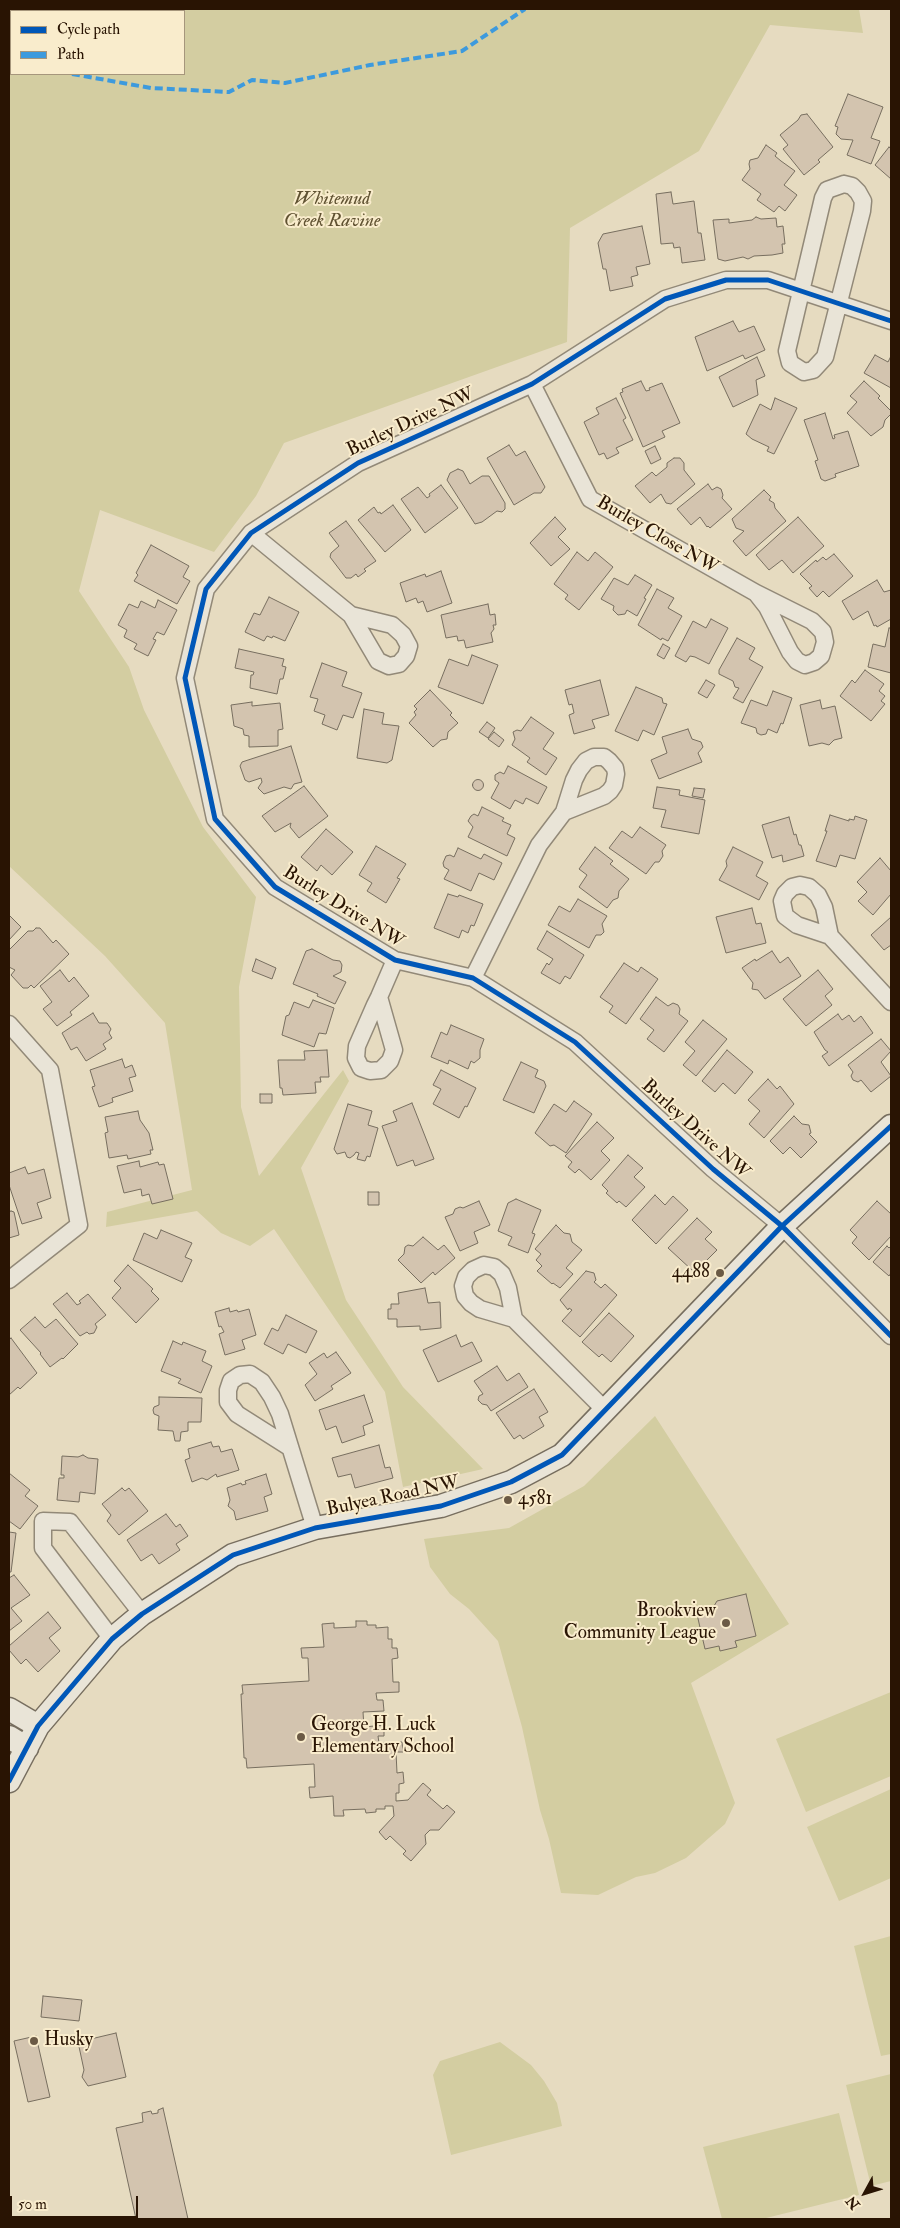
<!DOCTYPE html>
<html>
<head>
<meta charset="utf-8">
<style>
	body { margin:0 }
	#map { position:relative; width:900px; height:2228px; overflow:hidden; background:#e6dbc0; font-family:"IM FELL Double Pica",serif }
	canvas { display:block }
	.frame { position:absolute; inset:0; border:10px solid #291403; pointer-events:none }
	.legend { position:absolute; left:10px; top:10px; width:175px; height:65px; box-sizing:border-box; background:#f9eccc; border:1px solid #a6967c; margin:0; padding:6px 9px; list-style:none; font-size:15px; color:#291403 }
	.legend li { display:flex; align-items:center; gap:10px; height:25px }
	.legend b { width:25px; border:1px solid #a6967c }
	.north { position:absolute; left:840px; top:2168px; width:50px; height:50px; -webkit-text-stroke:4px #f9eccc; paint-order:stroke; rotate:231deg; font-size:14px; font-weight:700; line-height:20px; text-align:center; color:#291403 }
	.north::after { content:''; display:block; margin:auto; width:18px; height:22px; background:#291403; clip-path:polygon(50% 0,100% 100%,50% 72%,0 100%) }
	.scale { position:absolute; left:10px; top:2196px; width:128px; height:22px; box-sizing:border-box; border:2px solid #291403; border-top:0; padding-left:6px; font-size:15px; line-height:18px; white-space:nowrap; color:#291403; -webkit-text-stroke:4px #f9eccc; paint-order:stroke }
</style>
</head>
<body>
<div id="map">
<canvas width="900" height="2228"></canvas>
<div class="frame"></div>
<ul class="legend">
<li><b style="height:6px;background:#0057b8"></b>Cycle path</li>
<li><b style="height:6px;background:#3d9add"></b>Path</li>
</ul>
<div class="north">N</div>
<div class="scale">50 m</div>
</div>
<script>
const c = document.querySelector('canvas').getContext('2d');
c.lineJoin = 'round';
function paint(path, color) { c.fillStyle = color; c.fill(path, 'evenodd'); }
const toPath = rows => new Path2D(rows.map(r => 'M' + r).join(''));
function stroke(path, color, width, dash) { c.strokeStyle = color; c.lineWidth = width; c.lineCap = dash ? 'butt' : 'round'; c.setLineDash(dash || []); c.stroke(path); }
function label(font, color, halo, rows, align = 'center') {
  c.font = font + ' "IM FELL Double Pica",serif'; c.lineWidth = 4; c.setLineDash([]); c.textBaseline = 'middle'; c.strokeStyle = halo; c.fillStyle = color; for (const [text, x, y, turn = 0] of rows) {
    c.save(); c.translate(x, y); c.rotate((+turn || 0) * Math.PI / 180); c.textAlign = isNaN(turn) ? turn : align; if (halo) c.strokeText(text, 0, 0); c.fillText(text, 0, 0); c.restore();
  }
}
paint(toPath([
	[9,9,859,9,863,33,770,25,699,151,570,228,567,342,284,443,256,496,214,552,100,510,79,591,129,667,144,710,203,827,256,897,239,987,241,1107,259,1176,343,1070,349,1081,301,1168,346,1300,403,1387,483,1469,403,1487,385,1392,274,1229,250,1246,221,1233,197,1211,106,1227,107,1212,192,1190,165,1023,105,956,9,866],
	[11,11,184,11,184,74,11,74],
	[655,1416,789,1624,691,1683,735,1803,725,1824,686,1858,655,1873,636,1877,598,1895,561,1893,549,1839,540,1810,522,1727,498,1641,469,1609,450,1594,430,1567,424,1539,509,1528,584,1486],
	[891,1692,891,1776,806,1812,776,1739],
	[891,1789,891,1878,839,1901,807,1827],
	[891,1936,891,2054,881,2056,854,1946],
	[500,2042,531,2065,544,2081,557,2103,562,2126,451,2155,433,2075,440,2061],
	[891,2074,891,2181,871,2186,846,2085],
	[839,2113,859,2195,762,2219,722,2219,703,2147]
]), '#d3cda1');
stroke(toPath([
	[106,11,122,9],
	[9,19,11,19]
]), '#b8c4ba', 30);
const building = toPath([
	[848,94,883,107,871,138,880,141,871,164,847,155,853,140,841,139,836,134,838,127,835,126,848,94],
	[807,114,833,147,818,160,820,162,804,175,783,149,788,145,780,135,798,120,801,115,807,114],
	[766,145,777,153,775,156,781,161,795,171,784,185,797,195,785,211,779,206,774,212,757,200,761,194,742,180,750,169,749,164,750,160,758,158,766,145],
	[889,147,891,149,891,179,875,165,889,147],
	[671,192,673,204,694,201,698,233,701,233,705,260,682,263,680,247,674,248,673,243,661,244,656,194,671,192],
	[756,217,761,219,776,218,777,227,783,226,785,244,782,244,783,253,772,255,754,256,748,259,743,257,725,261,718,259,713,220,729,219,729,223,752,220,756,217],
	[642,226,650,264,636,267,638,275,631,277,633,286,610,291,606,269,603,269,598,243,603,234,642,226],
	[733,321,739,332,754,326,765,350,745,359,743,355,707,371,695,337,733,321],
	[875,355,888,362,891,356,891,388,864,373,875,355],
	[757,357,765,376,756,380,758,395,733,407,719,377,757,357],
	[641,381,646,391,650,390,649,388,662,383,680,423,662,431,665,437,643,447,620,393,623,392,622,389,641,381],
	[864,381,880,396,878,398,891,411,891,414,885,420,883,427,871,436,847,413,857,402,850,396,864,381],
	[616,398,626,418,623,420,633,440,616,448,619,453,607,459,604,453,599,455,584,422,599,414,596,408,616,398],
	[775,398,797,408,774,454,767,451,769,447,752,439,746,434,760,404,771,410,775,398],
	[825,413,833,439,835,438,834,435,848,431,859,466,835,474,836,477,825,481,821,479,815,461,818,460,804,420,825,413],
	[509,445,516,456,525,451,545,487,541,493,534,493,514,505,487,458,509,445],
	[655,446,661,459,651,464,645,451,655,446],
	[674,458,680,458,684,463,684,470,695,484,671,504,666,503,661,494,650,503,635,486,652,472,656,476,667,467,667,463,674,458],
	[458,469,463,471,470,484,482,476,489,476,505,503,505,509,502,512,497,511,482,522,475,524,447,480,450,473,458,469],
	[708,484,712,490,717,487,721,489,723,495,722,498,732,509,710,528,708,526,707,527,700,517,691,525,677,509,708,484],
	[441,485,458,508,425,533,401,499,418,487,427,498,430,496,429,494,441,485],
	[764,490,771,497,769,500,774,503,775,508,786,521,746,556,733,541,744,531,736,528,732,519,764,490],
	[393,505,411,530,385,552,358,520,374,507,378,513,380,512,381,514,393,505],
	[555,517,566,529,558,537,570,549,551,566,530,543,555,517],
	[798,517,824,546,793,573,782,560,769,570,756,555,798,517],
	[346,521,376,561,364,569,366,571,358,577,356,574,351,578,346,578,330,557,331,553,339,546,329,533,346,521],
	[151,545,189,566,183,577,190,581,177,604,134,581,138,575,136,573,151,545],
	[577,552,588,561,595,552,613,567,579,610,565,599,568,595,554,584,577,552],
	[834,554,853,576,829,597,823,591,817,597,809,588,812,586,800,574,816,560,817,562,823,557,826,560,834,554],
	[441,571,452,603,427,612,423,601,418,603,416,598,406,602,400,583,425,574,426,577,441,571],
	[635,575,652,585,644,598,646,599,637,616,627,610,625,614,618,615,613,610,614,606,601,599,614,578,628,585,635,575],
	[877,580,884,592,891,590,891,619,877,627,876,625,874,626,868,611,853,620,842,601,877,580],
	[657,589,674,598,668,608,682,616,668,641,662,638,661,640,638,625,657,589],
	[269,597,299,612,285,641,273,636,272,638,267,636,264,641,245,632,254,613,260,615,269,597],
	[158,600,177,610,164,635,157,632,153,639,156,640,148,656,134,649,137,644,124,637,127,630,118,625,129,604,138,608,141,601,155,608,158,600],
	[488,604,490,615,495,614,496,625,493,625,494,629,491,633,493,642,466,648,464,640,458,641,457,636,446,638,441,615,488,604],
	[711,619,728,628,709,664,695,657,690,656,686,662,675,656,693,621,706,628,711,619],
	[889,628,891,628,891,673,868,667,873,644,885,647,889,628],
	[737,638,755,648,749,659,763,667,743,703,733,698,739,688,735,687,733,681,719,674,719,670,737,638],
	[663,644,670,648,664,659,657,655,663,644],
	[239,649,284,659,282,666,286,667,283,679,280,679,277,694,250,688,251,675,253,675,254,672,235,668,239,649],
	[472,655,498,665,483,704,438,687,449,659,468,666,472,655],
	[322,663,347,672,342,686,362,693,353,718,343,715,337,730,322,724,325,715,314,711,318,699,310,697,322,663],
	[865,670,884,684,879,691,885,696,881,701,885,704,871,721,840,696,852,680,855,683,865,670],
	[600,680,609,715,592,720,595,728,574,734,569,715,574,713,572,704,569,705,565,690,600,680],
	[706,680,715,685,707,698,698,693,706,680],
	[636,687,662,698,663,703,667,704,654,735,643,730,638,741,615,731,636,687],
	[430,690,452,713,450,715,458,723,448,732,447,739,441,740,433,747,409,723,416,715,414,712,417,709,414,706,430,690],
	[773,691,792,698,783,724,781,723,777,733,768,729,766,734,761,735,757,733,756,728,741,723,751,700,767,706,773,691],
	[820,700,822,709,835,706,842,738,834,740,829,745,822,743,809,746,800,705,820,700],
	[252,702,252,706,280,703,283,729,278,730,278,746,249,747,249,736,244,735,243,729,234,726,231,705,252,702],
	[364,709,384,713,382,724,399,726,392,760,387,763,357,758,364,709],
	[531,717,554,733,543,749,557,758,546,775,527,762,530,758,512,745,515,739,513,732,517,730,521,731,531,717],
	[487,722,495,728,488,738,479,732,487,722],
	[688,729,692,739,701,742,703,747,698,753,702,762,659,779,651,760,667,753,662,737,688,729],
	[494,732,504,740,499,747,488,739,494,732],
	[291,746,302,782,294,784,291,789,284,787,264,794,258,788,262,782,261,778,249,782,245,780,240,766,242,762,291,746],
	[508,766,547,787,538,804,526,798,523,804,515,800,510,809,491,798,499,783,495,780,495,775,500,772,504,774,508,766],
	'472.5 785a5.5 5.5 0 1 1 11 0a5.5 5.5 0 1 1-11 0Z',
	[304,786,328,816,299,838,290,827,291,823,275,832,262,816,304,786],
	[657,787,680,790,679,795,705,800,699,834,661,827,666,810,653,808,657,787],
	[694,788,705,789,703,798,692,796,694,788],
	[482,807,504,818,502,821,511,825,507,834,515,838,507,856,468,837,473,827,468,821,471,816,474,814,478,816,482,807],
	[830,815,849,821,849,819,854,820,855,816,867,820,855,859,840,855,836,867,816,861,827,831,825,831,830,815],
	[789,817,794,835,796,834,799,845,801,845,804,856,783,862,782,855,772,858,762,825,789,817],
	[640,827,666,845,662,851,663,856,659,862,655,862,646,874,609,848,622,831,632,838,640,827],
	[326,829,353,852,332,875,321,865,317,871,301,857,326,829],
	[376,846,406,864,397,878,400,879,386,903,367,891,372,883,359,875,376,846],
	[595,847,613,861,610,864,629,879,619,891,618,898,613,900,607,908,579,887,587,875,579,869,595,847],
	[733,847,763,862,756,876,768,883,759,900,719,880,727,866,726,861,733,847],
	[458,848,481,859,484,854,502,863,494,880,479,873,471,891,444,879,449,870,444,867,443,863,446,856,450,855,454,857,458,848],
	[880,858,891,871,891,894,873,915,858,901,867,892,857,882,880,858],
	[448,894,458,897,459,895,483,904,474,926,471,925,468,933,462,930,459,938,434,928,448,894],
	[578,899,607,916,602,924,604,932,601,935,596,935,589,948,548,925,559,906,570,912,578,899],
	[752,908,756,924,761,923,766,943,726,953,716,917,752,908],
	[9,915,21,927,9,940,9,915],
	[891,917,891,945,884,950,871,935,891,917],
	[36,928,40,928,53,943,56,940,69,954,34,988,31,985,28,988,23,988,11,975,15,970,9,967,9,950,28,931,33,931,36,928],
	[547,931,584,955,570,979,565,976,560,984,541,973,547,963,549,965,553,959,537,949,547,931],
	[312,949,333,960,340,961,342,965,341,972,333,976,346,982,335,1004,317,996,318,994,293,984,306,951,312,949],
	[772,951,780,963,788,957,801,976,765,999,758,990,752,989,753,983,742,968,755,959,756,961,772,951],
	[256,959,276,968,272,979,252,971,256,959],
	[624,963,638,972,641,967,658,979,626,1024,609,1012,613,1006,600,997,624,963],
	[60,970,69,982,74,977,89,996,70,1012,72,1015,57,1026,43,1009,52,1002,40,986,60,970],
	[818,970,833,989,825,996,832,1005,806,1026,783,999,818,970],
	[656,997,668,1006,673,1003,678,1005,680,1009,679,1014,688,1021,664,1052,647,1039,654,1030,640,1019,656,997],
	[313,1000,334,1008,326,1034,319,1033,314,1047,282,1035,286,1016,289,1015,294,1002,309,1008,313,1000],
	[93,1013,99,1023,107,1023,111,1029,109,1033,112,1038,103,1044,106,1049,86,1061,77,1047,71,1050,62,1033,93,1013],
	[838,1014,842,1020,849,1015,854,1022,861,1016,873,1033,829,1066,822,1056,828,1052,825,1050,814,1032,838,1014],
	[703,1020,727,1039,696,1076,683,1065,695,1051,685,1042,703,1020],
	[451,1025,484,1039,480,1050,480,1058,474,1063,471,1061,468,1069,449,1060,448,1064,431,1057,441,1032,447,1035,451,1025],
	[881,1039,891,1051,881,1062,891,1076,871,1092,861,1080,858,1082,853,1080,851,1076,853,1072,848,1065,881,1039],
	[327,1050,329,1077,320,1077,321,1082,315,1082,316,1093,283,1095,282,1088,280,1088,278,1060,305,1060,304,1051,327,1050],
	[727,1050,753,1072,735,1094,723,1083,715,1092,702,1081,727,1050],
	[122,1059,125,1068,132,1065,136,1076,129,1078,133,1091,112,1098,113,1102,99,1107,92,1087,95,1086,90,1070,122,1059],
	[521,1062,538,1070,535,1077,544,1081,546,1086,534,1113,503,1100,521,1062],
	[441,1070,476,1088,467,1107,465,1106,459,1118,433,1104,441,1089,433,1085,441,1070],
	[768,1079,777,1089,780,1086,794,1104,764,1138,749,1124,760,1111,748,1100,768,1079],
	[260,1094,272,1094,272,1103,260,1103,260,1094],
	[574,1101,592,1114,566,1153,554,1145,550,1146,535,1133,554,1104,566,1112,574,1101],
	[412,1103,434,1159,415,1166,413,1160,397,1166,382,1126,397,1121,393,1111,412,1103],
	[348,1104,372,1111,368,1125,378,1128,370,1157,367,1156,365,1161,357,1159,359,1153,356,1152,354,1155,350,1158,347,1157,345,1152,337,1154,334,1149,348,1104],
	[138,1111,140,1120,149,1133,153,1150,150,1150,151,1154,128,1159,127,1155,109,1158,105,1133,108,1132,105,1117,138,1111],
	[794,1116,802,1124,809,1125,811,1133,809,1134,817,1142,801,1158,790,1147,783,1154,770,1141,794,1116],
	[597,1122,614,1138,601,1151,610,1160,591,1180,579,1169,575,1173,568,1167,572,1162,565,1156,597,1122],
	[628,1155,643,1168,634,1177,645,1187,626,1207,619,1201,617,1203,606,1193,608,1191,602,1185,628,1155],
	[139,1161,140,1167,158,1162,159,1165,164,1164,173,1199,152,1204,149,1194,142,1196,141,1189,124,1193,117,1166,139,1161],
	[25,1167,28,1174,44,1169,51,1198,37,1203,42,1218,22,1224,9,1185,9,1173,25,1167],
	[368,1192,379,1192,379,1205,368,1205,368,1192],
	[655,1195,665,1205,673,1196,688,1210,656,1244,632,1220,655,1195],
	[516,1199,541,1210,532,1233,535,1234,528,1253,508,1245,512,1237,498,1231,508,1203,516,1199],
	[479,1201,490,1225,474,1232,478,1243,460,1251,445,1217,453,1214,455,1209,460,1207,463,1208,479,1201],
	[877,1201,891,1214,891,1236,869,1260,852,1243,857,1237,850,1230,877,1201],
	[11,1211,14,1212,19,1235,9,1238,9,1212,11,1211],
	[697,1218,712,1232,705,1239,717,1250,701,1266,699,1264,693,1271,668,1248,697,1218],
	[556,1225,564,1233,570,1234,572,1242,582,1250,566,1268,573,1274,560,1288,553,1283,552,1284,537,1271,542,1266,536,1260,541,1254,535,1249,556,1225],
	[161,1230,192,1243,185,1257,192,1260,182,1282,133,1260,144,1233,157,1239,161,1230],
	[423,1237,438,1250,444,1245,455,1258,435,1275,433,1272,421,1283,398,1260,404,1254,405,1247,408,1245,413,1246,423,1237],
	[887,1246,889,1248,891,1246,891,1273,889,1276,873,1262,887,1246],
	[128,1265,153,1289,151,1291,159,1299,136,1323,112,1298,121,1288,114,1281,128,1265],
	[586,1271,594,1273,596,1280,594,1282,601,1288,605,1284,617,1295,580,1337,562,1321,572,1310,569,1308,568,1310,560,1300,586,1271],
	[425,1288,428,1303,440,1302,441,1328,420,1330,420,1326,397,1327,397,1319,388,1319,388,1309,391,1309,391,1304,399,1304,398,1293,425,1288],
	[67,1293,77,1305,81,1303,79,1301,88,1294,106,1315,95,1324,97,1327,94,1333,89,1334,87,1332,80,1336,53,1304,67,1293],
	[229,1308,230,1312,237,1310,238,1312,249,1309,256,1335,242,1340,245,1349,225,1355,219,1334,224,1332,221,1326,219,1327,215,1312,229,1308],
	[609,1313,634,1336,611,1362,602,1354,599,1357,582,1342,609,1313],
	[286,1315,317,1331,306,1353,288,1344,283,1354,264,1344,272,1328,278,1331,286,1315],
	[35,1317,45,1328,56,1319,78,1344,63,1359,62,1358,50,1367,40,1354,41,1353,20,1330,35,1317],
	[456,1335,461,1347,472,1342,482,1361,438,1382,423,1350,456,1335],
	[11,1338,37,1373,20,1389,18,1387,9,1395,9,1340,11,1338],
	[173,1341,182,1345,183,1342,206,1351,202,1361,212,1366,201,1393,178,1383,181,1379,161,1371,173,1341],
	[336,1352,351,1373,331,1386,333,1389,315,1401,305,1385,317,1374,309,1363,324,1353,327,1358,336,1352],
	[497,1366,507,1381,519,1373,528,1387,491,1411,487,1405,482,1404,478,1400,479,1396,483,1394,474,1381,497,1366],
	[534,1389,548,1412,539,1417,544,1426,523,1439,520,1435,514,1439,496,1413,534,1389],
	[364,1395,373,1422,363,1426,365,1435,342,1443,336,1426,326,1430,319,1410,364,1395],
	[159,1397,202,1398,201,1422,188,1422,188,1431,181,1432,180,1441,175,1441,173,1431,158,1430,159,1416,154,1414,153,1410,154,1407,159,1405,159,1397],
	[211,1442,213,1447,219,1446,221,1452,232,1449,239,1470,217,1477,216,1474,207,1480,202,1478,192,1482,185,1460,190,1458,188,1449,211,1442],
	[379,1445,385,1468,390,1467,393,1478,355,1488,351,1474,338,1477,332,1458,379,1445],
	[83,1455,88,1458,98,1459,95,1494,80,1492,79,1502,57,1500,59,1478,64,1478,64,1475,61,1475,62,1456,78,1457,83,1455],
	[9,1473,30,1490,25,1496,38,1506,20,1529,9,1521,9,1473],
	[266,1474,272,1494,264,1497,268,1511,236,1520,234,1511,228,1506,230,1500,227,1488,241,1483,242,1485,246,1484,245,1481,266,1474],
	[122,1488,125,1491,129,1488,148,1511,119,1535,107,1521,111,1515,102,1504,122,1488],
	[166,1514,176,1527,180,1524,188,1536,176,1544,180,1550,159,1564,152,1554,141,1561,127,1540,166,1514],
	[9,1532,16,1533,11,1572,9,1572,9,1532],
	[14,1575,30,1595,11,1608,22,1621,9,1631,9,1578,14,1575],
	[746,1594,756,1636,735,1641,737,1647,720,1651,719,1646,705,1649,696,1610,714,1606,717,1601,746,1594],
	[48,1612,61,1628,49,1638,60,1651,38,1672,26,1659,21,1664,9,1650,9,1646,48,1612],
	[356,1621,367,1621,367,1625,376,1625,376,1628,388,1627,388,1639,392,1639,392,1648,397,1648,398,1658,392,1659,393,1682,399,1682,399,1692,376,1693,377,1700,383,1700,384,1711,363,1712,364,1727,384,1725,384,1736,378,1736,379,1743,402,1742,403,1752,396,1752,397,1773,403,1772,404,1783,399,1784,399,1793,396,1793,396,1801,408,1800,423,1783,431,1790,427,1795,443,1809,447,1805,455,1812,439,1830,430,1830,425,1835,426,1844,411,1861,403,1854,406,1851,390,1836,386,1840,379,1832,394,1816,393,1806,385,1806,385,1809,376,1809,376,1812,366,1813,365,1809,343,1810,344,1816,334,1816,333,1796,310,1798,309,1787,315,1787,314,1764,247,1768,246,1758,244,1758,241,1694,243,1694,242,1685,309,1681,308,1658,302,1658,301,1648,324,1647,322,1624,334,1623,334,1628,356,1627,356,1621],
	[43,1996,82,2000,79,2021,41,2017,43,1996],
	[116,2033,126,2077,88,2086,82,2077,84,2070,78,2042,116,2033],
	[36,2036,50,2097,28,2102,14,2041,36,2036],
	[163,2108,188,2219,136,2219,116,2128,143,2122,142,2113,151,2111,152,2114,158,2113,158,2110,163,2108]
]);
paint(building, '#d3c4af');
stroke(building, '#776e5f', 1);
const street = toPath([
	[844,184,852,186,858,192,863,201,862,211,825,357,813,370,804,372,790,363,787,351,823,198,827,190,844,184],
	[891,321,768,280,726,280,665,299,532,384,358,463,251,533,206,589,185,678,215,819,275,887,395,960,473,978,575,1042,713,1169,782,1226,891,1336],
	[532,384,590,499,756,593,767,607,790,652,797,661,805,665,814,662,821,656,825,642,823,632,812,621,756,593],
	[251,533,351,615,378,661,389,666,399,664,406,656,409,646,403,635,392,625,351,615],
	[830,936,797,925,785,916,782,901,785,894,792,887,800,885,809,887,818,895,824,907,830,936,891,1002],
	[473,978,539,845,564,812,574,780,579,770,586,761,594,757,604,757,609,761,615,768,616,774,614,785,610,791,604,796,564,812],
	[379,997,394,1050,390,1061,381,1070,370,1071,361,1068,356,1058,357,1046,375,1005,379,997,395,960],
	[9,1024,50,1070,79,1225,9,1280],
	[514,1319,480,1309,471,1303,465,1296,463,1286,466,1277,473,1270,484,1265,494,1267,502,1274,508,1288,514,1319,606,1411],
	[289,1447,237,1414,228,1402,228,1390,231,1381,240,1375,250,1374,262,1382,272,1397,280,1414,315,1528],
	[112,1639,43,1548,43,1521,70,1522,142,1614]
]);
const secondary = toPath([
	[9,1709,38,1726],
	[9,1737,27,1748],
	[9,1781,38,1726,112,1639,142,1614,233,1555,315,1528,441,1506,511,1482,562,1455,782,1226,891,1126]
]);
stroke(street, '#928978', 19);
stroke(secondary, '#776e5f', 25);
stroke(street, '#e9e4d7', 16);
stroke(secondary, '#e9e4d7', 22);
stroke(toPath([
	[9,62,11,62],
	[72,74,151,88,229,92,252,80,285,83,370,65,462,51,525,9]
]), '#3d9add', 4, [8, 4]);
stroke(toPath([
	[891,321,768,280,726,280,665,299,532,384,358,463,251,533,206,589,185,678,215,819,275,887,395,960,473,978,575,1042,713,1169,782,1226,891,1336],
	[9,1781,38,1726,112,1639,142,1614,233,1555,315,1528,441,1506,511,1482,562,1455,782,1226,891,1126]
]), '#0057b8', 5);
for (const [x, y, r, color] of [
	[720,1273,5,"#6b5a45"],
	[508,1500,5,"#6b5a45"],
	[726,1623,5,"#6b5a45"],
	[301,1737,5,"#6b5a45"],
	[34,2041,5,"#6b5a45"]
]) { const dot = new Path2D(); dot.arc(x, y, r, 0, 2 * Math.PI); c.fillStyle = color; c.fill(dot); stroke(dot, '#f9eccc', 2); }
label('italic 19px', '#5f5131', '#f9eccc', [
	["Whitemud",332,200],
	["Creek Ravine",332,222]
]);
label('19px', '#291403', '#f9eccc', [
	["Burley Drive NW",411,423,-25],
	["Burley Close NW",657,536,30],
	["Burley Drive NW",343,908,32],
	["Burley Drive NW",695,1130,42],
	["Bulyea Road NW",393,1497,-12]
]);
label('19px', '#291403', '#f9eccc', [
	["4488",710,1273,"right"],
	["4581",518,1500],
	["Brookview",716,1612,"right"],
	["Community League",716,1634,"right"],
	["George H. Luck",311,1726],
	["Elementary School",311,1748],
	["Husky",44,2041]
], 'left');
</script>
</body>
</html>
